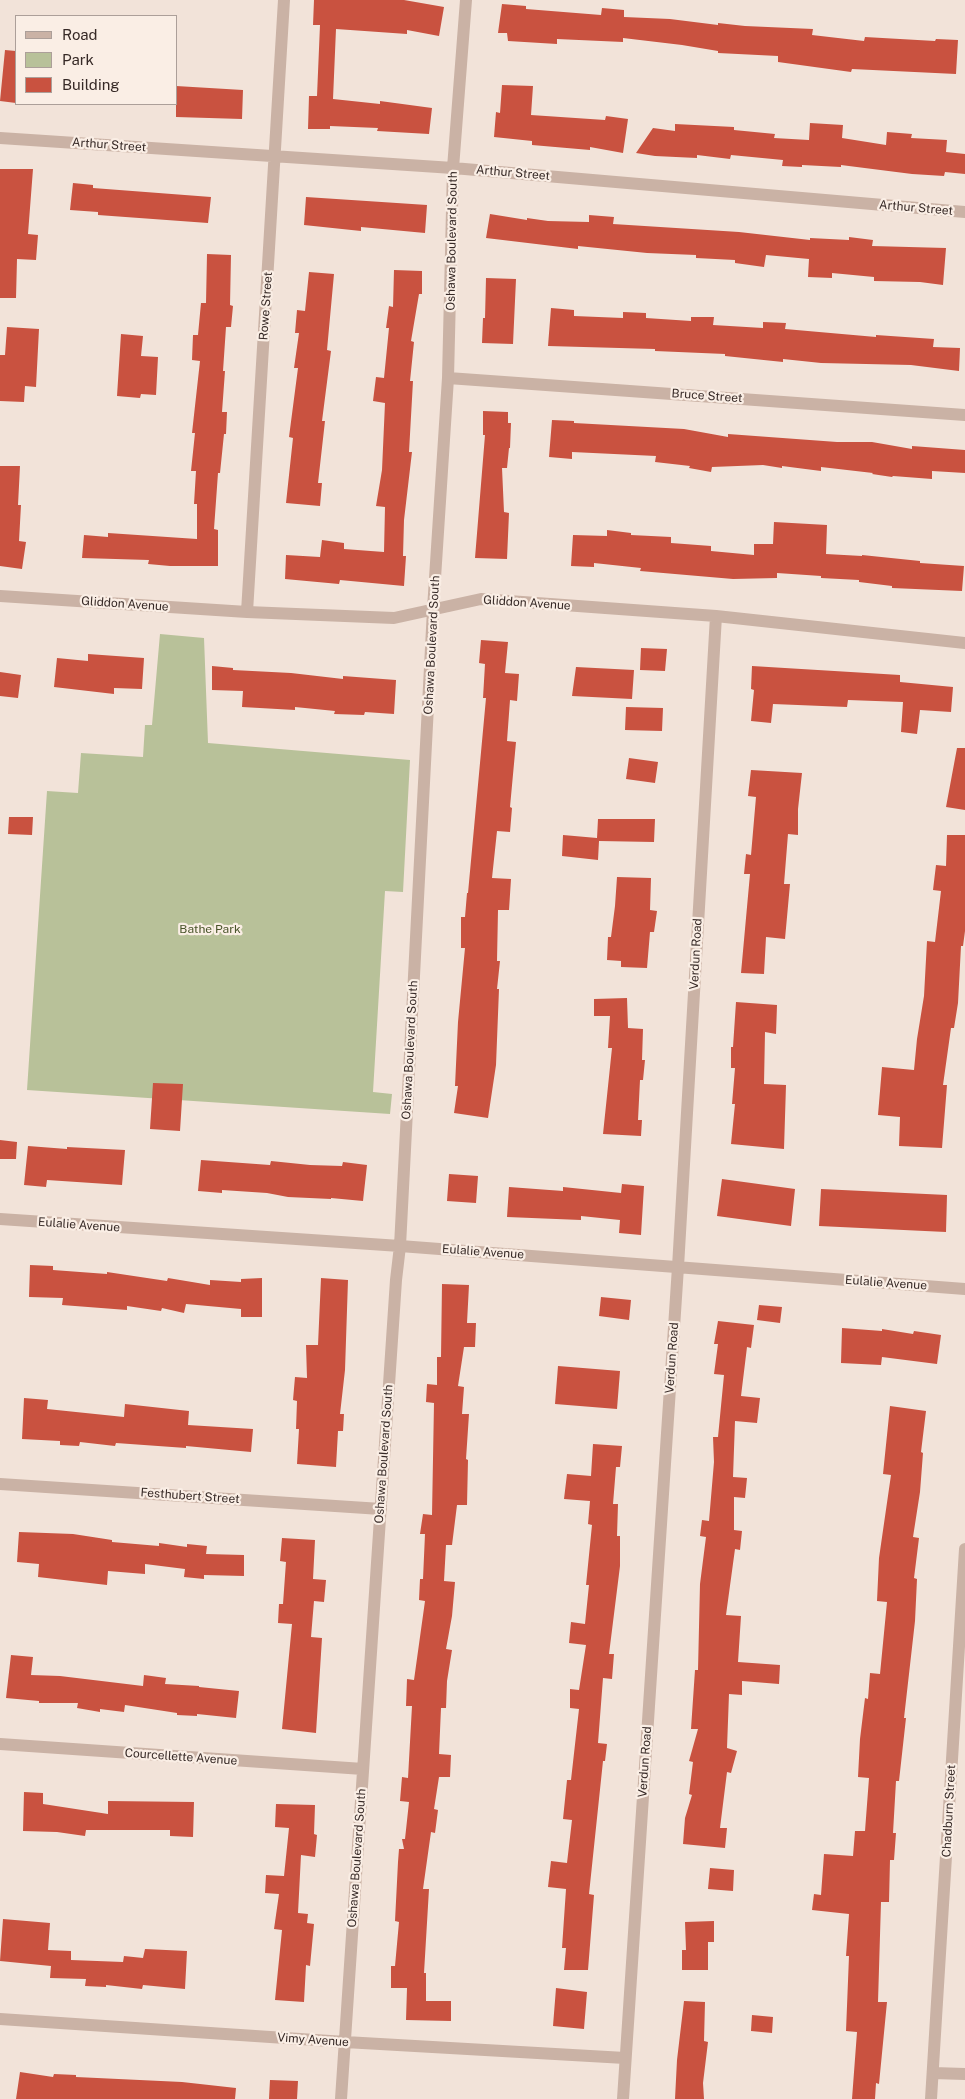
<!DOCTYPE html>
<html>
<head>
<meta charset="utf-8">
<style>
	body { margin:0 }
	#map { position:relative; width:965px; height:2099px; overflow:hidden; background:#f2e3d9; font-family:"Public Sans",sans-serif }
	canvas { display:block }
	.legend { position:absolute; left:15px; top:15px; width:162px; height:90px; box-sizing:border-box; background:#faeee5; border:1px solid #ac9f99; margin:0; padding:6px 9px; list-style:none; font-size:15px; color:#362926 }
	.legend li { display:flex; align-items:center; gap:10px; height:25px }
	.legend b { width:25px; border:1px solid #ac9f99 }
</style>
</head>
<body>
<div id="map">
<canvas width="965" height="2099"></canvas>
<ul class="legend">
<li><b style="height:6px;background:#cab2a5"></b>Road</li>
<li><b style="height:14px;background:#b8c199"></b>Park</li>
<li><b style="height:14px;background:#c95240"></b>Building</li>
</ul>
</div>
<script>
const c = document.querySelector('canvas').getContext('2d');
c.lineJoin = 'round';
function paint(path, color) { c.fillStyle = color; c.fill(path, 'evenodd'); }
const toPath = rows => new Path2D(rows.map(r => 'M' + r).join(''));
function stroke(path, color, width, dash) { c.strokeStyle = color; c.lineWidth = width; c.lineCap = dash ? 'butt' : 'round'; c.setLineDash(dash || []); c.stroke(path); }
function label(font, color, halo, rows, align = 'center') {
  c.font = font + ' "Public Sans",sans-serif'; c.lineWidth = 4.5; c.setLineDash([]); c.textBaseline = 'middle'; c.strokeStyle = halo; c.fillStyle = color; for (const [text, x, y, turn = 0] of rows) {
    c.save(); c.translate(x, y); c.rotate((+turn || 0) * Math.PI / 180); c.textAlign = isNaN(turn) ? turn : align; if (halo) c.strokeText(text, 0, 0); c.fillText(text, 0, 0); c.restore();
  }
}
paint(toPath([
	[160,634,204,638,208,743,410,760,403,892,385,891,373,1092,392,1094,390,1114,27,1090,47,791,78,793,81,753,143,757,145,725,152,725]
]), '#b8c199');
paint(toPath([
	[314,0,404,0,444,7,439,36,407,30,407,34,336,29,333,99,380,104,380,101,432,108,429,134,377,131,378,128,330,126,330,129,308,129,309,96,317,96,320,25,313,25],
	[502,4,526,6,526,9,601,15,602,8,624,10,624,17,670,19,718,25,718,23,745,26,813,29,812,35,864,41,865,37,935,41,936,39,958,40,956,74,852,69,851,72,778,62,778,56,718,53,718,51,682,45,623,38,623,42,557,39,557,44,508,41,507,33,498,33],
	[5,50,16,51,16,103,0,101],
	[502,85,533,86,531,115,605,120,606,116,628,119,623,153,590,147,590,150,532,145,532,141,494,137,496,112,500,113],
	[176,86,243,90,242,119,176,117],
	[810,123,843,125,842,138,886,145,887,132,912,134,911,138,947,140,946,152,965,154,965,174,945,172,944,176,912,174,841,165,841,167,802,165,802,167,782,166,783,160,731,155,730,159,697,155,697,158,655,156,636,153,653,128,675,131,675,124,734,127,734,130,775,134,774,138,809,140],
	[0,169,33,169,28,234,38,235,36,260,17,259,16,298,0,298],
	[73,183,93,185,93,188,211,197,208,223,98,215,98,212,70,210],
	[306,197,427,205,425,233,361,227,361,231,304,225],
	[490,214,527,220,527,218,548,221,589,222,589,215,614,217,613,224,739,232,810,240,810,238,849,240,849,237,873,240,872,246,946,248,943,285,920,282,874,281,874,277,832,273,832,278,808,277,809,259,766,255,764,267,735,263,735,260,696,258,696,255,647,253,578,246,578,249,486,238],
	[207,254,231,255,230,305,233,306,231,327,226,327,223,371,225,371,222,412,227,412,226,434,224,434,220,473,218,473,214,529,218,530,218,566,170,566,148,564,149,560,82,558,84,535,108,537,108,533,197,539,197,504,194,504,196,471,191,471,195,433,192,433,200,361,192,360,193,335,198,335,201,303,206,303],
	[394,270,422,271,422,294,419,294,411,341,414,342,410,381,413,381,409,452,412,452,404,520,403,556,406,556,404,586,340,580,339,584,285,579,286,555,320,557,322,540,344,543,344,549,384,552,385,507,376,506,382,470,385,403,373,401,376,377,384,378,389,328,386,328,389,306,393,307],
	[309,272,334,274,327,350,331,351,322,421,325,421,318,483,322,483,320,506,286,503,293,438,289,437,298,368,294,368,299,333,295,333,297,310,305,311],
	[486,278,516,279,513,344,482,343,483,318,485,318],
	[551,308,574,310,574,316,623,318,623,312,646,313,646,318,691,321,691,317,714,317,713,325,763,328,763,322,786,323,785,329,876,337,876,335,934,339,933,347,960,348,959,371,911,365,821,363,783,359,783,362,725,356,725,354,655,351,655,349,548,346],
	[7,327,39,329,36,387,25,386,24,402,0,401,0,355,5,355],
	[121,334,143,336,141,356,158,357,156,395,141,394,140,398,117,396],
	[483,411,508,412,508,423,511,423,510,448,509,448,507,468,502,468,504,512,509,513,507,559,475,558,485,435,483,435],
	[552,420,574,421,574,423,684,429,728,437,728,434,837,442,872,442,912,449,912,446,965,450,965,473,932,471,932,479,893,476,892,477,872,474,873,473,821,467,821,471,782,466,782,468,763,465,712,467,711,472,689,468,690,466,655,462,656,456,572,452,572,459,549,457],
	[0,466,20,466,18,505,21,505,19,541,26,542,22,569,0,566],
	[774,522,827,525,826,554,862,556,862,555,920,561,920,563,964,566,962,591,892,588,892,586,859,582,859,580,821,578,821,576,777,573,777,578,733,579,640,571,641,568,594,563,594,567,571,566,573,535,607,536,607,530,631,533,631,535,671,537,671,543,711,546,711,551,754,555,754,544,773,544],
	[481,640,508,642,505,673,519,674,517,701,510,700,507,741,516,742,510,807,512,808,510,832,497,831,492,878,511,879,509,910,498,910,497,961,500,961,497,989,499,989,496,1065,488,1118,454,1113,458,1086,455,1086,458,1022,465,948,461,948,461,917,465,917,467,893,468,893,486,698,483,698,485,664,479,663],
	[641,648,667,649,665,671,640,670],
	[88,654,144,658,142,689,114,688,114,694,54,687,57,658,88,661],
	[212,666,233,668,233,670,291,673,343,679,343,676,396,680,394,714,365,712,364,715,334,714,335,711,295,707,295,710,242,707,243,691,212,690],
	[752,666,900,675,900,682,953,687,951,712,920,710,917,734,901,732,903,702,848,700,847,707,773,704,771,723,751,721,754,690,751,689],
	[576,667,634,670,632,699,572,696],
	[0,672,21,675,18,698,0,696],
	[626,707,663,708,662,731,625,730],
	[957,748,965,748,965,810,946,807],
	[629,758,658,762,655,783,626,779],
	[751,770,802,773,798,809,798,835,788,834,784,884,790,884,785,939,766,937,764,974,741,973,750,874,744,874,746,854,751,855,756,797,748,796],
	[9,817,33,817,32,835,8,834],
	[598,819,655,819,654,842,599,841,598,860,562,856,563,835,597,838],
	[947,835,965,835,965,931,963,946,961,946,958,1003,954,1028,951,1028,943,1085,947,1085,942,1148,899,1146,900,1117,878,1115,882,1067,914,1070,917,1039,924,996,927,941,935,942,941,891,933,890,936,865,946,866],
	[617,877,651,878,650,910,657,911,654,932,650,932,647,968,621,967,621,961,607,960,608,937,611,937,615,906],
	[627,998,628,1028,643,1029,642,1060,645,1060,643,1080,640,1080,638,1120,642,1120,641,1136,603,1134,612,1048,608,1048,610,1016,594,1016,594,999],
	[736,1002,777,1005,776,1034,765,1032,764,1084,786,1085,784,1149,731,1144,735,1104,732,1104,735,1068,731,1068,731,1047,733,1047],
	[153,1083,183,1084,180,1131,150,1129],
	[0,1140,17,1142,16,1159,0,1159],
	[28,1146,67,1149,67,1147,125,1150,122,1185,47,1180,46,1187,24,1185],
	[201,1160,270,1165,271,1161,310,1165,342,1166,343,1162,367,1165,363,1201,331,1198,331,1199,288,1197,267,1193,222,1190,222,1193,198,1191],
	[449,1174,478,1176,476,1203,447,1201],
	[722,1179,795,1189,791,1226,717,1216],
	[622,1184,644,1186,641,1235,619,1233,620,1220,581,1216,581,1220,507,1217,509,1187,563,1191,563,1187,621,1193],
	[821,1189,947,1195,946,1232,819,1226],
	[30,1265,53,1266,53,1270,107,1274,107,1272,167,1281,168,1278,210,1285,210,1280,241,1282,241,1279,262,1278,262,1317,241,1317,241,1309,186,1304,184,1313,162,1308,161,1311,127,1306,127,1310,62,1305,63,1298,29,1297],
	[321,1278,348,1280,345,1370,340,1414,344,1414,343,1431,338,1431,336,1467,297,1464,299,1429,296,1429,297,1401,293,1400,295,1377,307,1378,306,1345,318,1345],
	[442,1284,469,1285,467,1323,476,1323,475,1347,464,1347,458,1386,464,1387,462,1414,469,1414,466,1459,468,1460,467,1505,457,1505,452,1545,446,1545,444,1581,455,1582,452,1616,446,1649,452,1650,447,1681,446,1708,441,1708,439,1754,451,1755,450,1777,439,1777,434,1809,438,1810,435,1833,431,1832,423,1889,429,1889,424,1973,426,1973,426,2001,451,2001,451,2021,406,2020,407,1988,391,1988,391,1966,395,1966,399,1922,395,1921,398,1862,399,1849,404,1849,402,1839,405,1839,409,1802,400,1801,402,1777,408,1778,412,1706,406,1706,407,1679,414,1680,425,1601,419,1600,420,1579,423,1579,425,1534,420,1534,423,1514,432,1515,434,1403,426,1402,427,1384,437,1385,437,1357,441,1357],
	[601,1297,631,1300,629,1320,599,1316],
	[759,1305,782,1307,780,1323,757,1320],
	[718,1321,754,1325,751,1348,747,1347,741,1396,760,1398,757,1423,735,1421,733,1477,747,1478,745,1498,734,1497,734,1530,742,1531,740,1550,735,1549,726,1615,741,1616,738,1662,780,1665,779,1684,742,1681,742,1695,729,1694,727,1748,737,1751,731,1773,727,1772,720,1828,727,1828,725,1848,683,1844,685,1818,692,1795,689,1794,693,1762,689,1761,698,1729,691,1729,695,1670,698,1670,700,1584,706,1537,700,1536,702,1520,709,1521,714,1462,713,1437,718,1437,724,1375,714,1374,718,1344,714,1344],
	[842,1328,882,1331,882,1329,913,1334,914,1331,941,1335,937,1364,882,1357,881,1365,841,1363],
	[558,1366,620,1371,617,1409,555,1404],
	[24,1398,48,1400,47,1409,124,1417,125,1404,189,1411,188,1425,253,1429,251,1452,186,1446,186,1448,116,1443,115,1446,80,1442,79,1446,60,1445,60,1441,22,1439],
	[890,1406,926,1411,921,1452,923,1453,920,1492,913,1537,919,1538,914,1578,917,1579,915,1621,904,1718,906,1718,899,1781,896,1781,893,1833,896,1833,894,1860,890,1860,889,1902,881,1902,878,2002,887,2002,879,2084,876,2083,875,2099,852,2099,857,2032,846,2031,849,1956,846,1956,849,1914,812,1910,814,1894,821,1895,824,1854,853,1856,855,1831,865,1831,869,1778,858,1777,860,1739,865,1698,868,1699,870,1673,880,1674,887,1602,877,1601,879,1558,891,1475,883,1474],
	[593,1444,622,1446,620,1467,616,1467,613,1504,618,1504,617,1536,620,1536,620,1566,609,1654,614,1654,612,1679,603,1678,598,1743,607,1744,605,1761,603,1761,589,1894,594,1895,588,1970,564,1970,566,1948,562,1948,566,1889,548,1887,551,1861,567,1863,572,1820,563,1819,567,1780,571,1780,579,1709,570,1708,570,1689,579,1690,586,1645,569,1643,571,1622,585,1624,589,1585,586,1585,592,1525,588,1524,590,1501,564,1499,567,1474,591,1476],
	[19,1532,73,1534,112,1540,112,1542,159,1546,159,1543,187,1547,187,1544,207,1546,206,1554,244,1555,244,1576,204,1575,204,1579,184,1577,185,1569,145,1564,145,1574,108,1571,107,1585,38,1577,39,1564,17,1562],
	[282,1538,315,1540,313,1579,326,1580,324,1602,314,1601,311,1637,322,1638,316,1733,282,1729,292,1624,278,1623,279,1604,283,1604,286,1562,280,1561],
	[11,1655,33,1657,31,1675,60,1676,143,1686,144,1675,166,1678,165,1684,199,1686,199,1687,239,1691,236,1718,197,1714,197,1716,177,1715,177,1713,125,1705,124,1712,100,1709,100,1712,77,1708,78,1703,39,1703,39,1701,6,1698],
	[24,1792,43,1793,43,1804,108,1814,108,1801,194,1802,193,1837,170,1836,170,1830,86,1830,85,1836,57,1832,23,1831],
	[276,1804,315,1805,314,1834,317,1835,315,1857,301,1855,298,1913,308,1914,307,1923,314,1924,310,1966,306,1965,304,2002,275,2000,282,1930,274,1929,279,1894,265,1893,266,1875,284,1876,289,1828,275,1827],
	[710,1868,734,1870,733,1891,708,1889],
	[3,1919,50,1923,48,1950,71,1951,71,1960,123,1962,124,1956,143,1958,145,1949,187,1951,185,1989,143,1985,142,1989,106,1985,106,1987,85,1986,86,1979,50,1978,51,1966,0,1961],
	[714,1921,714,1942,708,1942,708,1970,682,1970,682,1950,686,1950,685,1922],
	[556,1988,587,1992,584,2029,553,2026],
	[684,2001,705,2002,704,2041,708,2042,703,2083,704,2099,675,2099,677,2060],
	[752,2015,773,2017,772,2033,751,2031],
	[20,2072,53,2077,54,2074,76,2075,76,2077,182,2082,236,2088,235,2099,16,2099],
	[270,2080,298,2081,297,2099,269,2099]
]), '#c95240');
stroke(toPath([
	[0,138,453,168,965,212],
	[448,378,965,415],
	[0,596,247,612,394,618,481,599,716,616,965,643],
	[247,612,284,0],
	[0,1219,400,1246,965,1289],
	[0,1484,381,1509],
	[0,1744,363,1769],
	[0,2019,345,2042,625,2058],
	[933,2073,965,2074],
	[341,2099,396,1280,400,1246,433,609,448,378,453,168,466,0],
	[623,2099,678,1267,716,616],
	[931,2099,965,1549]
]), '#cab2a5', 12);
label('12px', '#362926', '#faeee5', [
	["Arthur Street",109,145,4],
	["Arthur Street",513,173,5],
	["Arthur Street",916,208,5],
	["Oshawa Boulevard South",452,241,-89],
	["Rowe Street",266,306,-86],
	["Bruce Street",707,396,4],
	["Gliddon Avenue",527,603,4],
	["Gliddon Avenue",125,604,4],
	["Oshawa Boulevard South",432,645,-87],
	["Verdun Road",696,954,-87],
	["Oshawa Boulevard South",410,1050,-87],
	["Eulalie Avenue",79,1225,4],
	["Eulalie Avenue",483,1252,4],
	["Eulalie Avenue",886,1283,4],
	["Verdun Road",672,1358,-86],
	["Oshawa Boulevard South",384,1454,-86],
	["Festhubert Street",190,1496,4],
	["Courcellette Avenue",181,1757,4],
	["Verdun Road",645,1762,-86],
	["Chadburn Street",949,1811,-87],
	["Oshawa Boulevard South",357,1858,-86],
	["Vimy Avenue",313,2040,4]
]);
label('12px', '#49542a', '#faeee5', [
	["Bathe Park",210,929]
]);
</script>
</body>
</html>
